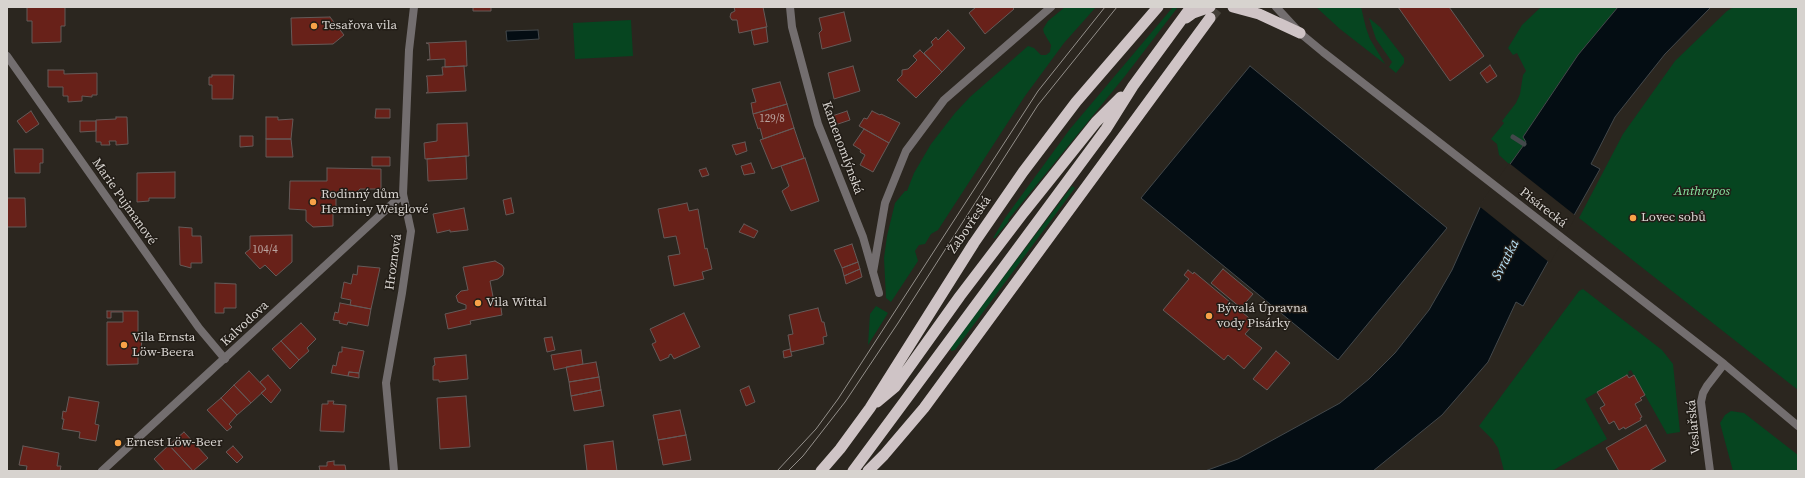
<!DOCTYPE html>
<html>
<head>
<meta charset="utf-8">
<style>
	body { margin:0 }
	#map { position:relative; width:1805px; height:478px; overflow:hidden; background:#2b261f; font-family:"Source Serif 4",serif }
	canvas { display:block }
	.frame { position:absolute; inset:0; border:8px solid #d7d3cf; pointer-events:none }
</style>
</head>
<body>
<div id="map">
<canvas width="1805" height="478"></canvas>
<div class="frame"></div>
</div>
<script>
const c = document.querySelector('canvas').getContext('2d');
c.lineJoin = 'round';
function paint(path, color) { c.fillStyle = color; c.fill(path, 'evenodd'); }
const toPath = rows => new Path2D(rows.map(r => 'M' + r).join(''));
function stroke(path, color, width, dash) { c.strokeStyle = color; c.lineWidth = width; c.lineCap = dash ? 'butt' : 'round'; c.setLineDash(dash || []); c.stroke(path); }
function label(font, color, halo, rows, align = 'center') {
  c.font = font + ' "Source Serif 4",serif'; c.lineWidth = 3; c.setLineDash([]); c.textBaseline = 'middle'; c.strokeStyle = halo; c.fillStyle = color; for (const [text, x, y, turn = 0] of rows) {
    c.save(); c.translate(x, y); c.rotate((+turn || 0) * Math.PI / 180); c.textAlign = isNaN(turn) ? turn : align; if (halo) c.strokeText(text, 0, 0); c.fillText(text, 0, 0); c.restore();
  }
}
paint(toPath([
	[1065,7,1096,7,1064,43,1025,96,938,230,931,234,925,244,919,245,915,251,918,261,891,302,886,298,884,258,887,236,895,203,905,191,907,191,914,173,931,144,955,113,970,97,1028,46,1034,48,1041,55,1046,55,1050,52,1051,45,1044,33,1043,29,1048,21],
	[1173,7,1178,7,1125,76,1008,220,1009,221,995,238,993,238,1005,218,1070,129],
	[1316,7,1361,7,1366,28,1370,39,1385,64,1340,29],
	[1541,7,1618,7,1578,55,1523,137,1526,141,1510,165,1499,155,1497,144,1491,139,1504,123,1502,121,1516,103,1520,94,1523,75,1526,71,1517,53,1513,55,1508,48,1522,25],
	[1734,7,1798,7,1798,390,1579,218,1623,134,1675,61,1727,11],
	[1369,18,1380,27,1404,58,1404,63,1396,73,1389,67,1392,62,1376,39],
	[631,20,633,56,575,59,573,23],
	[1072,186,1075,188,955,350,951,351,951,347],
	[1583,289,1662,350,1673,364,1680,432,1667,434,1631,370,1628,372,1629,374,1585,399,1607,439,1552,471,1504,471,1498,448,1492,439,1479,426,1579,291],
	[876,306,888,313,868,345,870,314],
	[1731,411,1744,413,1798,455,1798,471,1733,471,1720,423,1725,415]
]), '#064520');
const water = toPath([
	[1618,7,1711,7,1665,54,1615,117,1591,164,1600,169,1523,306,1516,302,1488,362,1442,415,1373,471,1205,471,1238,459,1340,403,1369,379,1395,353,1429,310,1452,270,1482,203,1526,142,1523,137,1578,55,1618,7],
	[538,30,539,39,507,41,506,31,538,30],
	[1250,66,1447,228,1338,360,1141,198,1250,66]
]);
paint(water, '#040d13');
stroke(water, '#43484b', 1);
paint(toPath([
	[1509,163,1576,216,1550,263,1479,206]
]), '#2b261f');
stroke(toPath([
	[1513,137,1524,144]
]), '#43484b', 5);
const building = toPath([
	[27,7,65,7,65,26,61,26,61,42,32,43,32,21,27,21,27,7],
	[473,7,491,7,491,11,473,11,473,7],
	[734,7,763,7,767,27,739,33,737,20,732,20,730,17,731,13,735,11,734,7],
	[976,7,1012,7,1014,9,985,34,969,13,976,7],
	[1398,7,1449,7,1484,56,1450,81,1398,7],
	[844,12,851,41,822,49,819,33,822,30,819,18,844,12],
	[330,17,344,35,333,44,292,45,291,18,330,17],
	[766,27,768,42,754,45,751,30,766,27],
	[948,30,965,48,942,72,924,53,933,45,931,42,936,37,938,40,948,30],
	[466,41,467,66,445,67,445,59,427,60,430,59,429,44,426,43,466,41],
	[920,50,942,72,916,98,897,80,902,75,902,70,908,69,917,60,913,56,920,50],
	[1490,65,1497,76,1487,83,1480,73,1490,65],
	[464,66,466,91,426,93,428,92,427,77,426,76,443,75,442,67,464,66],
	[853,66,860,91,834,99,828,73,853,66],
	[48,70,64,70,64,74,97,73,97,95,92,95,92,97,82,96,82,101,68,102,68,96,63,96,63,87,48,87,48,70],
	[212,75,234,75,233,99,212,99,212,85,209,85,209,77,212,77,212,75],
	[780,82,787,104,753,114,751,103,756,102,752,89,780,82],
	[787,104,794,128,763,139,760,128,758,129,753,114,787,104],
	[376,109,390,109,390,118,375,118,376,109],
	[31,111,39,124,26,133,17,121,31,111],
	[847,111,850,120,835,125,832,116,847,111],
	[872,111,880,115,881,114,900,123,889,143,859,126,864,118,867,119,872,111],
	[116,117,127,117,128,144,116,145,116,141,109,141,110,145,101,145,101,142,96,142,96,120,116,119,116,117],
	[266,117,278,117,278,120,293,119,291,139,266,139,266,117],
	[80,121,96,121,96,131,80,132,80,121],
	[467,123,469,156,425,159,424,143,437,141,437,124,467,123],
	[794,128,804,158,772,169,760,140,794,128],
	[864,129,889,143,873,172,860,165,865,155,860,152,861,150,853,145,864,129],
	[240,136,253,136,253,146,240,147,240,136],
	[266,139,291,139,293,157,266,157,266,139],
	[745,142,747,151,736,155,732,145,745,142],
	[14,149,43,149,43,163,40,163,40,173,15,173,14,149],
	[466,156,467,179,428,181,427,159,466,156],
	[372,157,390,157,390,166,372,166,372,157],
	[805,158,819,201,791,211,782,191,789,186,781,166,805,158],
	[751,163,755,173,744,175,741,166,751,163],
	[327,168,381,169,381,189,360,189,356,193,349,195,341,191,336,196,336,208,333,208,333,226,313,227,306,221,306,210,289,209,290,181,327,181,327,168],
	[706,168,709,175,702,177,699,170,706,168],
	[175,172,175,198,149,198,149,201,137,202,137,173,175,172],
	[7,197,8,198,25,198,26,227,7,227,7,197],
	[511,198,514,213,506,215,503,200,511,198],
	[687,203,689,211,698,209,705,249,707,248,712,269,702,272,704,279,674,286,668,256,680,254,676,236,664,238,658,209,687,203],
	[464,208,468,230,450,232,450,230,437,233,433,214,464,208],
	[744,224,758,231,754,238,739,232,744,224],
	[179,227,192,228,192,236,201,236,202,263,191,263,191,268,180,265,179,227],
	[292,235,292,262,276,276,265,265,260,269,245,253,250,249,250,236,292,235],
	[852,244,858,262,842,268,834,250,852,244],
	[495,261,502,265,504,268,503,275,498,279,490,281,494,302,500,301,502,315,470,321,471,324,448,329,445,314,466,309,466,305,458,302,456,296,461,291,468,290,463,267,495,261],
	[858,262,860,269,844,276,842,268,858,262],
	[358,266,380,268,371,309,350,305,351,300,341,298,344,282,351,284,353,274,357,275,358,266],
	[860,269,862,277,846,284,844,276,860,269],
	[1223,269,1253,294,1241,308,1211,283,1223,269],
	[1188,270,1193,274,1194,272,1255,323,1245,334,1262,348,1244,369,1228,355,1224,360,1163,310,1189,279,1184,275,1188,270],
	[215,283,236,284,236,308,224,308,224,313,215,313,215,283],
	[340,303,371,309,368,326,348,322,347,325,339,323,340,321,333,320,335,312,338,313,340,303],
	[818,308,822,322,824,322,827,336,823,337,824,344,791,352,788,335,793,334,789,315,818,308],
	[107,311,138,311,138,334,142,334,141,356,138,356,138,364,107,365,107,322,123,322,123,312,111,312,111,318,107,318,107,311],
	[684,313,700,347,674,359,671,354,669,355,669,357,660,361,652,344,656,342,650,329,684,313],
	[301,323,316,339,307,348,309,351,299,360,281,341,301,323],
	[552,337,555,350,547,352,544,338,552,337],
	[281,341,299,360,290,369,272,349,281,341],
	[342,347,364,351,359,373,349,372,348,376,331,373,333,365,336,366,339,352,342,352,342,347],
	[790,349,792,356,784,358,783,351,790,349],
	[581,350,583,364,554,370,551,355,581,350],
	[1276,351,1290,363,1267,390,1253,379,1276,351],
	[466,355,468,379,439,382,439,380,433,380,433,366,435,365,434,358,466,355],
	[596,362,599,377,569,382,566,367,596,362],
	[249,371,266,389,251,403,234,385,249,371],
	[349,372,359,373,359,378,348,376,349,372],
	[268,375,281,390,271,403,261,393,266,389,260,382,268,375],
	[1627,375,1629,378,1634,375,1645,395,1640,398,1642,400,1635,404,1642,417,1640,418,1641,420,1625,429,1624,427,1619,430,1614,421,1609,424,1600,408,1605,405,1597,392,1627,375],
	[599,377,601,390,571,396,569,382,599,377],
	[234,385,251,403,237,415,221,398,234,385],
	[749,386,755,402,746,406,740,390,749,386],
	[601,390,604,406,574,411,571,396,601,390],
	[466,396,470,447,440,449,437,398,466,396],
	[69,397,99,402,95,424,99,425,96,441,79,438,80,432,62,429,64,419,62,419,63,411,66,412,69,397],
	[221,398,237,415,229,424,232,427,227,431,207,410,221,398],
	[328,401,334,401,333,404,346,405,344,432,320,431,322,404,328,404,328,401],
	[680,410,686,435,658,440,653,415,680,410],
	[1646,425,1666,461,1649,471,1619,471,1606,448,1646,425],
	[184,432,208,458,193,471,169,445,184,432],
	[686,435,691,460,663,465,658,440,686,435],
	[613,441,617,471,587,471,584,445,613,441],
	[169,445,193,471,165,471,154,459,169,445],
	[23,446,59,453,57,466,61,466,60,471,26,471,27,466,19,465,23,446],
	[233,446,243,457,237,463,226,452,233,446],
	[334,461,334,465,345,465,346,471,320,471,319,466,327,466,327,462,334,461]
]);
paint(building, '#682119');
stroke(building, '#655a58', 1);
stroke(toPath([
	[1210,18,1219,7]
]), '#454039', 11, [11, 5.5]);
stroke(toPath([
	[790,7,792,27,818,124,863,237,879,293],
	[7,56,172,290,199,328,225,359],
	[873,272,885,203,906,151,944,100,1051,7],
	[102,471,403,194],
	[394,471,386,383,402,293,411,231,403,194,409,50,414,7]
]), '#736e6f', 8);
stroke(toPath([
	[1276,7,1300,33,1323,52,1724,364,1798,426],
	[1710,471,1701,402,1703,393,1707,386,1724,364]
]), '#736e6f', 8);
stroke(toPath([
	[1233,7,1259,14,1300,33],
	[1186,18,1193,13,1210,7],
	[877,402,895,387,960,296,1024,212,1096,122,1121,97],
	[821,471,840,449,870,408,974,243,1023,172,1076,102,1158,7],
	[853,471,1106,129,1133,86,1191,7],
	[868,471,884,455,924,408,1210,18]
]), '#cfc4c6', 11);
stroke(toPath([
	[777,471,816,429,838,399,1038,91,1105,7],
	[788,471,803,456,845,402,898,323,1038,105,1117,7]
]), '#94908b', 1);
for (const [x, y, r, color] of [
	[314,26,4,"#f7a248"],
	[313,202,4,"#f7a248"],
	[1633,218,4,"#f7a248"],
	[478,303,4,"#f7a248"],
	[1209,316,4,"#f7a248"],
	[124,345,4,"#f7a248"],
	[118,443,4,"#f7a248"]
]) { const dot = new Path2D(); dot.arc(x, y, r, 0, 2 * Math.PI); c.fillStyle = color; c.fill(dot); stroke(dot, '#211c16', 1.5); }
label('11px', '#bba6a2', null, [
	["129/8",772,119],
	["104/4",265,250]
]);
label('13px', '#d7d3cf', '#211c16', [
	["Tesařova vila",322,26],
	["Rodinný dům",321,195],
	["Herminy Weiglové",321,210],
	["Lovec sobů",1641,218],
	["Vila Wittal",486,303],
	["Bývalá Úpravna",1217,309],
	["vody Pisárky",1217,324],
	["Vila Ernsta",132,338],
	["Löw-Beera",132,353],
	["Ernest Löw-Beer",126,443]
], 'left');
label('13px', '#d7d3cf', '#211c16', [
	["Kamenomlýnská",842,148,70],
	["Marie Pujmanové",124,202,55],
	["Pisárecká",1543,208,38],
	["Žabovřeská",970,225,-56],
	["Hroznová",394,262,-82],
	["Kalvodova",245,324,-43],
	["Veslařská",1694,427,-95]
]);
label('italic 13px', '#87e6a1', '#211c16', [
	["Anthropos",1702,192]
]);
label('italic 14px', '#bce6fd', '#211c16', [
	["Svratka",1506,260,-63]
]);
</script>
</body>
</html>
